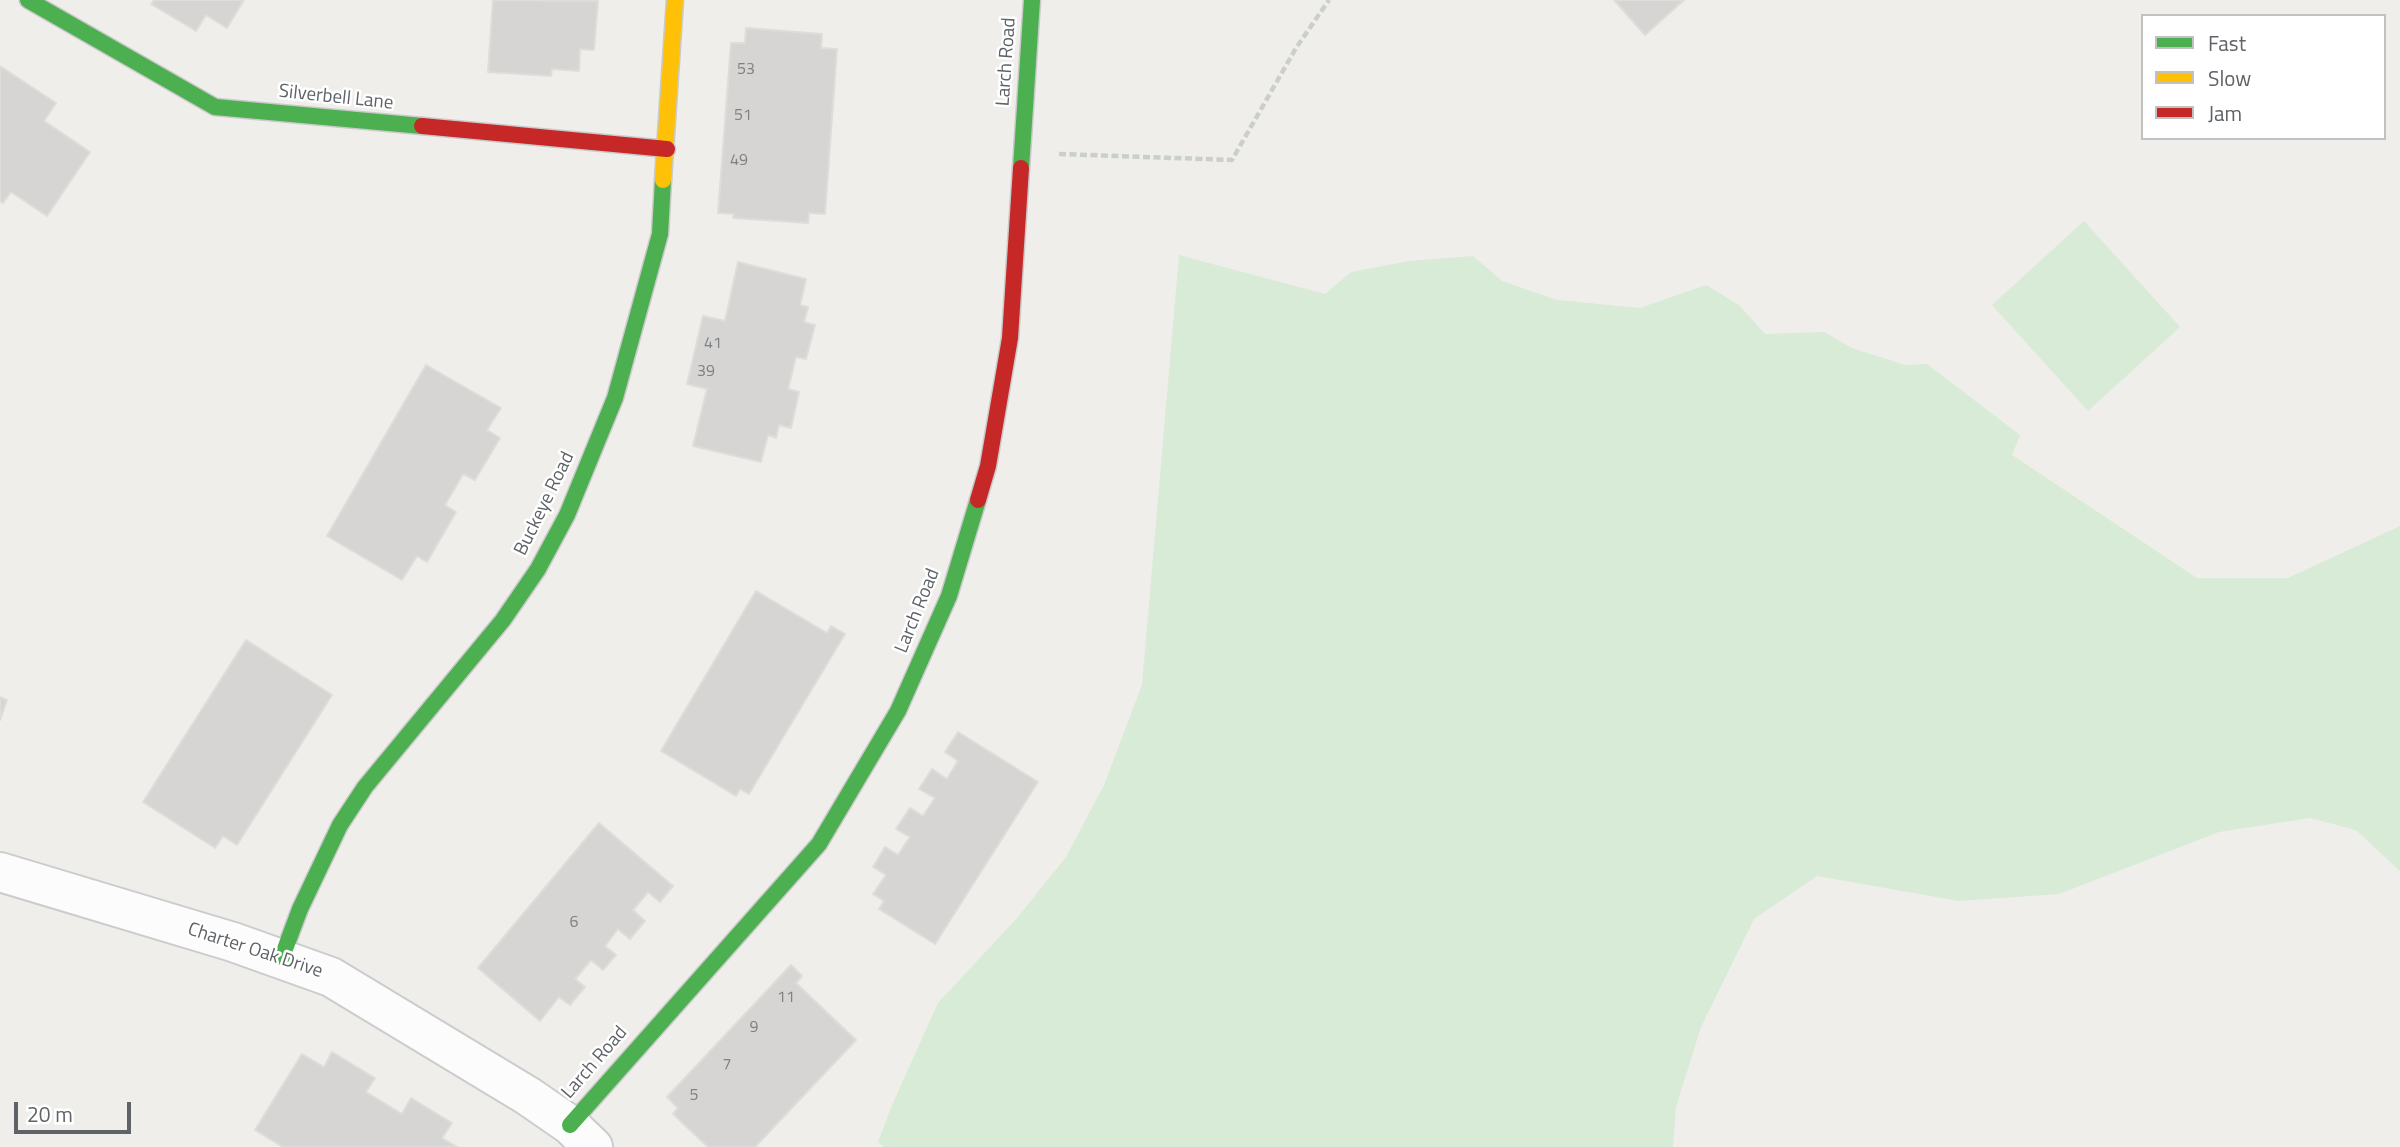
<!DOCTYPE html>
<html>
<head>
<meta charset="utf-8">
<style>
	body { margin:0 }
	#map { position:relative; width:2400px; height:1147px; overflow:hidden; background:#efeeea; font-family:"Titillium Web",sans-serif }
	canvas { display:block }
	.legend { position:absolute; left:2141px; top:14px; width:245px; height:126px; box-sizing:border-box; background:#fff; border:2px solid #bfc1c3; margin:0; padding:9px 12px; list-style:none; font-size:21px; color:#5f6368 }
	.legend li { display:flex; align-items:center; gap:14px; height:35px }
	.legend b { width:35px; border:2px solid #bfc1c3 }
	.scale { position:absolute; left:14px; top:1102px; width:117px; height:32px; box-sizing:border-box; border:4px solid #5f6368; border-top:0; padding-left:9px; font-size:21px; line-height:24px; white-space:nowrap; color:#5f6368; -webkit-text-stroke:5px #fff; paint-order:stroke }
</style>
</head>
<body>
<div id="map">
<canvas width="2400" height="1147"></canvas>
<ul class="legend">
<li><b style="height:9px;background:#4caf50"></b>Fast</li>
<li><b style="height:9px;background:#ffc107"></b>Slow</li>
<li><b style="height:9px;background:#c62828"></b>Jam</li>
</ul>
<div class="scale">20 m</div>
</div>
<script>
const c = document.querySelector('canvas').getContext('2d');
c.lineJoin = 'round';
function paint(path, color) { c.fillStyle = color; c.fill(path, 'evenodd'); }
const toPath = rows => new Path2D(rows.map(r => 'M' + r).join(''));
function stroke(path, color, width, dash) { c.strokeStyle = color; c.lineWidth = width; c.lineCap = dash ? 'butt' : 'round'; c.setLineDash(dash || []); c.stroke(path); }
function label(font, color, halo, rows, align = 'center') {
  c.font = font + ' "Titillium Web",sans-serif'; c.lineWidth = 5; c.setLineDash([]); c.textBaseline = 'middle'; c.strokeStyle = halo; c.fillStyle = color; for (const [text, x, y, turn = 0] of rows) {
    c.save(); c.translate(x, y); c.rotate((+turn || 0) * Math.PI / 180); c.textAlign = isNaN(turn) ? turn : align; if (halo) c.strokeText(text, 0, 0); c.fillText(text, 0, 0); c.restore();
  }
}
paint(toPath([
	[2084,221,2180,327,2088,411,1992,305],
	[1179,255,1325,294,1351,272,1409,261,1473,256,1502,281,1557,300,1640,308,1706,285,1739,305,1765,334,1824,332,1852,348,1905,365,1927,364,2020,435,2012,455,2197,578,2288,578,2400,526,2400,871,2356,830,2310,818,2219,832,2059,894,1959,901,1817,876,1754,919,1701,1027,1676,1107,1673,1147,884,1147,878,1142,892,1105,938,1003,1017,918,1066,857,1104,785,1142,685]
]), '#d8ebd6');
const building = toPath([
	[154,0,244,0,227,28,206,15,196,31,151,4,154,0],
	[493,0,598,1,594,50,580,49,579,71,552,69,551,76,488,72,493,0],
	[1614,0,1684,0,1645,35,1614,0],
	[746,28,822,34,821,48,837,49,825,214,809,213,808,223,733,218,734,214,718,213,731,43,745,43,746,28],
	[0,66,56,103,44,121,90,152,47,216,11,192,3,203,0,201,0,66],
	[738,262,806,279,800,305,808,307,804,322,815,325,806,359,796,357,788,389,799,392,791,428,779,425,776,438,768,435,761,462,693,446,707,389,687,384,703,316,725,321,738,262],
	[426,365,501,408,487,430,500,438,475,480,463,474,445,505,456,512,427,562,417,556,402,580,327,536,426,365],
	[756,591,827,633,831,626,845,634,749,794,740,789,736,796,661,751,756,591],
	[246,640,332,695,237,845,223,836,215,848,143,802,246,640],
	[0,697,7,700,0,720,0,697],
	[958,732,1038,782,935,944,879,909,884,901,873,894,886,875,873,867,885,847,898,855,910,837,896,829,910,808,923,816,935,798,919,789,932,769,947,779,958,761,945,752,958,732],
	[599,823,673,886,660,902,648,892,633,910,645,921,630,939,618,929,605,946,616,955,603,970,591,960,575,979,585,987,570,1005,559,997,540,1021,478,968,599,823],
	[791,965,802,976,796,983,856,1040,755,1147,708,1147,673,1114,678,1108,667,1097,791,965],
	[332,1052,375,1078,366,1092,402,1114,411,1098,452,1123,442,1138,457,1147,283,1147,255,1130,302,1054,324,1067,332,1052]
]);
paint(building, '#d6d5d3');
stroke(building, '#deddd9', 2);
const street = toPath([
	[0,872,233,942,331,977,528,1096,570,1125,593,1147]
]);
const fast = toPath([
	[28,0,215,107,422,126],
	[1021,168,1032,0],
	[282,957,300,909,340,825,365,787,503,620,538,569,567,515,615,398,660,234,663,180],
	[570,1125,819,844,898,711,949,596,978,500]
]);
const slow = toPath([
	[663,180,675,0]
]);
const jam = toPath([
	[422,126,667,149],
	[978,500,988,466,1010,338,1021,168]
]);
stroke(street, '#cbcccc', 42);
stroke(fast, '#cacacb', 19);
stroke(slow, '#cacacb', 19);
stroke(jam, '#cacacb', 19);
stroke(toPath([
	[1059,154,1232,160,1296,48,1329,0]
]), '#cacfcc', 4.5, [7, 3.5]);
stroke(street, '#fdfcfc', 38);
stroke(fast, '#4caf50', 16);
stroke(slow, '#ffc107', 16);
stroke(jam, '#c62828', 16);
label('16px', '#7e8184', null, [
	["53",746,70],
	["51",743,116],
	["49",739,161],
	["41",713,344],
	["39",706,372],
	["6",574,923],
	["11",786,998],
	["9",754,1028],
	["7",727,1065],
	["5",694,1096]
]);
label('19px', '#5f6368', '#fff', [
	["Larch Road",1007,62,-86],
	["Silverbell Lane",336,98,6],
	["Buckeye Road",545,504,-64],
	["Larch Road",918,611,-68],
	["Charter Oak Drive",255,951,18],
	["Larch Road",595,1063,-49]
]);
</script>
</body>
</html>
